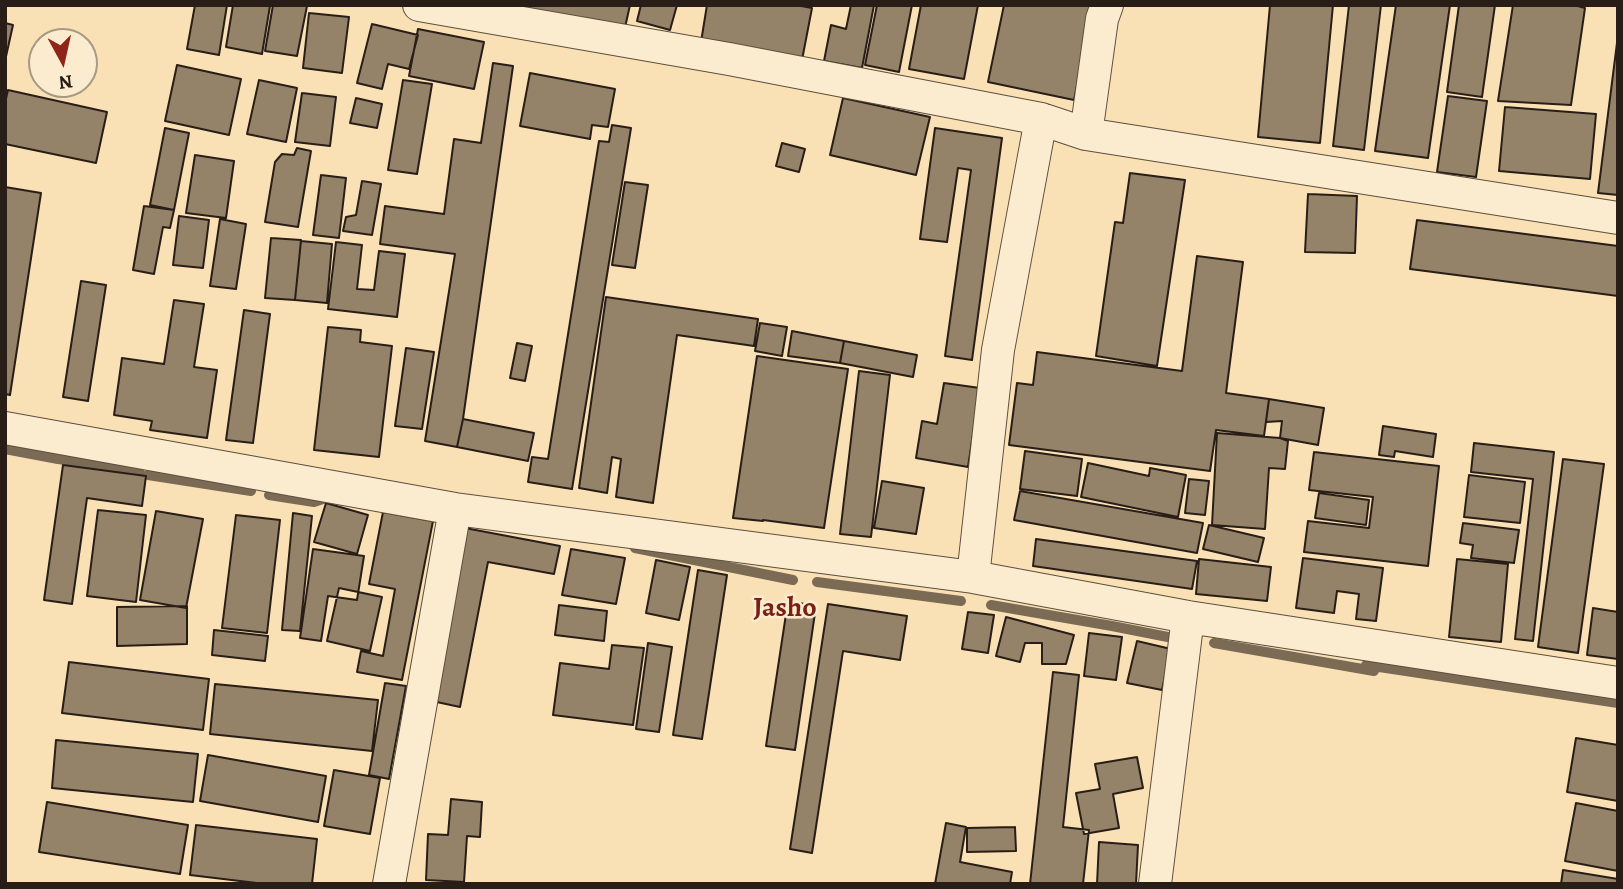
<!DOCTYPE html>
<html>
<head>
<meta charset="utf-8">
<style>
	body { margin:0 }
	#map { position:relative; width:1623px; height:889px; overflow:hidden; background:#fae1b5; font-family:Alegreya,serif }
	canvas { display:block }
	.frame { position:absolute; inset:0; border:7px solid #281e17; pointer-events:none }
	.north { position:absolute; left:28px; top:28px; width:70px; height:70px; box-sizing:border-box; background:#fceccf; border:2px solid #a79a85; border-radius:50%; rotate:172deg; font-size:19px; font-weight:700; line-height:28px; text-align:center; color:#281e17 }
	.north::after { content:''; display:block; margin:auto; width:24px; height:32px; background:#8f2418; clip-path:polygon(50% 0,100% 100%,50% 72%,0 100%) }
</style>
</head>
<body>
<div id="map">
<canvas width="1623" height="889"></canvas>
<div class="frame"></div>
<div class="north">N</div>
</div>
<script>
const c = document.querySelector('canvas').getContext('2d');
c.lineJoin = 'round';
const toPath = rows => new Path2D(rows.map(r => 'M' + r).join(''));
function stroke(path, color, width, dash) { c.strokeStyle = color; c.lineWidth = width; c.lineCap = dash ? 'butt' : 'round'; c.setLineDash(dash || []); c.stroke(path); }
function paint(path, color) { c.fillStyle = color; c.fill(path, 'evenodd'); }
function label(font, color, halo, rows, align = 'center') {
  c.font = font + ' Alegreya,serif'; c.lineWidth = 5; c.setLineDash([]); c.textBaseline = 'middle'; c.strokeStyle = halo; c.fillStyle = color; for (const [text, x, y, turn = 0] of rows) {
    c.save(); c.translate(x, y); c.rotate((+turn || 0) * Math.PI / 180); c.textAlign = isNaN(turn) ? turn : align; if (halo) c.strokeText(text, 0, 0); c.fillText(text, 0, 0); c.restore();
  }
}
stroke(toPath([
	[5,449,58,459,102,465,140,473],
	[148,475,251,491],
	[269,495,314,502,326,498,329,498],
	[635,548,793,580],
	[817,582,961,601],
	[991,605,1112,626,1178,639],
	[1214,643,1374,671],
	[1366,665,1618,703]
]), '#7b6b55', 10);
const building = toPath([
	[195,5,227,5,219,55,187,49,195,5],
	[233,5,270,6,262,54,226,47,233,5],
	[273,5,307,6,297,56,265,51,273,5],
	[491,5,630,5,624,32,491,5],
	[641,5,677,5,670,30,637,21,641,5],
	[707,5,796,5,812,8,802,60,701,42,707,5],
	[851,5,874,5,862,68,824,61,831,25,846,29,851,5],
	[877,5,912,5,899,72,865,65,877,5],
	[921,5,978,5,964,79,909,69,921,5],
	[1004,5,1094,5,1074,100,988,82,1004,5],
	[1270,5,1333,5,1320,143,1258,137,1270,5],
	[1349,5,1381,5,1364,150,1333,146,1349,5],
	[1396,5,1450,5,1428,158,1375,151,1396,5],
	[1459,5,1495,5,1482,97,1447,92,1459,5],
	[1513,5,1574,5,1585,8,1571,105,1498,101,1513,5],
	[309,13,349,17,342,73,303,68,309,13],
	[5,23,13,25,5,61,5,23],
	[372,24,418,35,409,69,388,64,382,89,357,83,372,24],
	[418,29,484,42,474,89,409,76,418,29],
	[1618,35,1618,195,1598,193,1618,35],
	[493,63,513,66,463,419,457,447,425,441,455,254,380,244,385,206,444,214,454,139,481,143,493,63],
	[177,65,241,79,229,135,165,121,177,65],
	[530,73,615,89,608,127,592,125,590,139,520,126,530,73],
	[259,80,297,88,286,142,247,134,259,80],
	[403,80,432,84,417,174,388,170,403,80],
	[8,90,107,112,96,163,5,144,5,103,8,90],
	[302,93,336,97,330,146,295,142,302,93],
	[1448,96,1487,101,1476,177,1437,172,1448,96],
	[356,98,382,104,377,128,350,123,356,98],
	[843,98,930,117,916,175,830,155,843,98],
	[1505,107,1596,114,1590,179,1499,171,1505,107],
	[612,125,631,128,572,489,528,482,532,457,548,459,599,141,609,142,612,125],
	[165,128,189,133,174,210,150,205,165,128],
	[935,128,1002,138,972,360,945,356,971,170,958,168,947,242,920,239,935,128],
	[782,143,805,149,799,172,776,166,782,143],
	[297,148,311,151,298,227,265,222,275,162,282,154,294,155,297,148],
	[195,155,234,161,226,218,186,213,195,155],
	[1130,173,1185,180,1157,366,1096,356,1115,222,1123,223,1130,173],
	[321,175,346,178,339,238,313,235,321,175],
	[362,181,381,184,372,235,343,231,346,217,356,215,362,181],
	[625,182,648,185,635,268,612,265,625,182],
	[5,187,41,193,10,395,5,394,5,187],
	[1308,194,1357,196,1355,253,1305,252,1308,194],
	[144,206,174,210,170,228,163,227,154,274,133,270,144,206],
	[179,216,209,220,203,268,173,265,179,216],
	[220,219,246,224,236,289,210,286,220,219],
	[1417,220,1618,246,1618,296,1410,269,1417,220],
	[271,238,301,240,295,300,265,298,271,238],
	[301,241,332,244,327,303,295,300,301,241],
	[336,242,362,245,357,289,374,290,379,251,405,254,397,317,328,309,336,242],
	[1197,256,1243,262,1226,393,1269,399,1264,436,1216,430,1210,471,1009,445,1017,383,1033,385,1037,352,1182,371,1197,256],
	[81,281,106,285,88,401,63,397,81,281],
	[606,297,758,319,754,346,677,335,653,503,616,497,621,459,612,457,607,493,579,488,606,297],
	[174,300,204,304,194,367,217,370,207,438,150,430,152,421,114,415,122,358,164,364,174,300],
	[244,310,270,314,253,443,226,440,244,310],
	[760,323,787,327,782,356,755,351,760,323],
	[328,327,361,330,360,342,392,346,379,457,314,450,328,327],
	[792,331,844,341,840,363,788,356,792,331],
	[844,341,917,355,913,377,840,363,844,341],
	[517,343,532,346,525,381,510,378,517,343],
	[406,348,434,352,422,429,395,426,406,348],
	[757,356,848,369,824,528,763,520,763,521,733,518,757,356],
	[859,371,890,375,871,537,840,534,859,371],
	[944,383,980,388,968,467,916,458,922,421,937,424,944,383],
	[1269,399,1324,408,1318,445,1280,438,1282,421,1266,422,1269,399],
	[463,419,534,433,528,461,457,447,463,419],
	[1383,426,1436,434,1433,457,1395,451,1394,457,1379,455,1383,426],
	[1217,433,1280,438,1288,441,1285,469,1269,468,1265,529,1212,525,1217,433],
	[1474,443,1554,452,1533,641,1515,639,1533,479,1471,472,1474,443],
	[1025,451,1082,459,1077,496,1020,489,1025,451],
	[1314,452,1439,466,1428,566,1304,552,1308,521,1369,528,1373,497,1309,490,1314,452],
	[1563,459,1604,464,1578,653,1538,647,1563,459],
	[1088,463,1149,476,1150,468,1186,475,1178,517,1081,497,1088,463],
	[63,465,146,476,142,506,87,498,72,604,44,600,63,465],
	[1469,475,1525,482,1520,523,1464,517,1469,475],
	[1189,479,1209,481,1205,515,1185,513,1189,479],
	[882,481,924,488,916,534,874,528,882,481],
	[1020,491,1203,523,1197,553,1014,520,1020,491],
	[1319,493,1369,500,1366,525,1315,518,1319,493],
	[326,503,368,515,357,554,314,542,326,503],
	[98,510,146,515,136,602,87,596,98,510],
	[156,511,203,519,186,608,140,600,156,511],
	[383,512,433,521,402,680,357,672,361,651,383,656,395,589,369,584,383,512],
	[293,513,312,516,300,631,282,630,293,513],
	[236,515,280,520,267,633,222,628,236,515],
	[1463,523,1519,530,1514,563,1471,558,1473,545,1460,543,1463,523],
	[1209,525,1264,538,1258,562,1203,549,1209,525],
	[465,528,560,546,554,574,488,562,460,707,432,701,465,528],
	[1036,539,1197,561,1192,589,1033,566,1036,539],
	[313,549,364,556,357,600,328,596,321,641,300,638,313,549],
	[571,549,625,558,616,604,562,595,571,549],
	[1303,558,1383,568,1376,621,1356,619,1359,594,1337,591,1334,613,1296,608,1303,558],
	[1199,559,1271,567,1267,601,1196,594,1199,559],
	[1457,559,1508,564,1501,642,1449,637,1457,559],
	[656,560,690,567,679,620,646,613,656,560],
	[698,570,727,575,702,739,673,735,698,570],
	[339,588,382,597,370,651,327,641,339,588],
	[788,601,816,606,795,750,766,746,788,601],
	[828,604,907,616,900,660,843,651,812,853,790,849,828,604],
	[559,605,607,611,604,641,555,635,559,605],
	[187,606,187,644,117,646,117,607,187,606],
	[1593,608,1618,612,1618,659,1587,655,1593,608],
	[968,612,994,615,988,653,962,649,968,612],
	[1006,617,1074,635,1066,664,1042,664,1042,643,1025,643,1020,662,996,656,1006,617],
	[214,630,268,636,265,661,212,655,214,630],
	[1089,633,1122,637,1116,680,1084,676,1089,633],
	[1137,641,1171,649,1162,690,1127,683,1137,641],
	[648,643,672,647,659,732,636,729,648,643],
	[612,645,644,648,633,725,553,715,560,663,609,669,612,645],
	[69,662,209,679,203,730,62,713,69,662],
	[1053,672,1079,675,1063,827,1089,830,1083,884,1030,884,1053,672],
	[385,683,406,686,389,779,369,775,385,683],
	[215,684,378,700,372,751,210,734,215,684],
	[1576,738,1618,745,1618,801,1567,792,1576,738],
	[56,740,198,754,193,802,52,788,56,740],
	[208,755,326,776,318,822,200,801,208,755],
	[1137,757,1143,788,1113,794,1119,828,1084,834,1076,793,1100,789,1095,764,1137,757],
	[334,770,380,778,370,834,324,826,334,770],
	[451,799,482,802,480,837,467,836,464,882,426,880,428,834,448,835,451,799],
	[47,802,188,825,180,874,39,852,47,802],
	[1576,803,1618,811,1618,871,1565,861,1576,803],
	[946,823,966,827,960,862,1012,872,1010,884,935,884,946,823],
	[196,825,317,839,312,884,265,884,190,875,196,825],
	[1015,827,1016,851,967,852,967,828,1015,827],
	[1099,842,1138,845,1136,884,1097,884,1099,842],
	[1563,870,1618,879,1618,884,1561,884,1563,870]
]);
paint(building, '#958369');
stroke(building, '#281e17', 2);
const minor = toPath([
	[419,5,729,59,1041,119,1086,134,1618,218],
	[1086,134,1102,19,1107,5],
	[5,428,455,509,973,577,1188,617,1618,683],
	[973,577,998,350,1041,119],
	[389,884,455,509],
	[1155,884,1188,617]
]);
stroke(minor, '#5c4f3e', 34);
stroke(minor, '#fceccf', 32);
label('bold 28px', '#7a1f14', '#fceccf', [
	["Jasho",785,609]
]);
</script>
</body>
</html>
